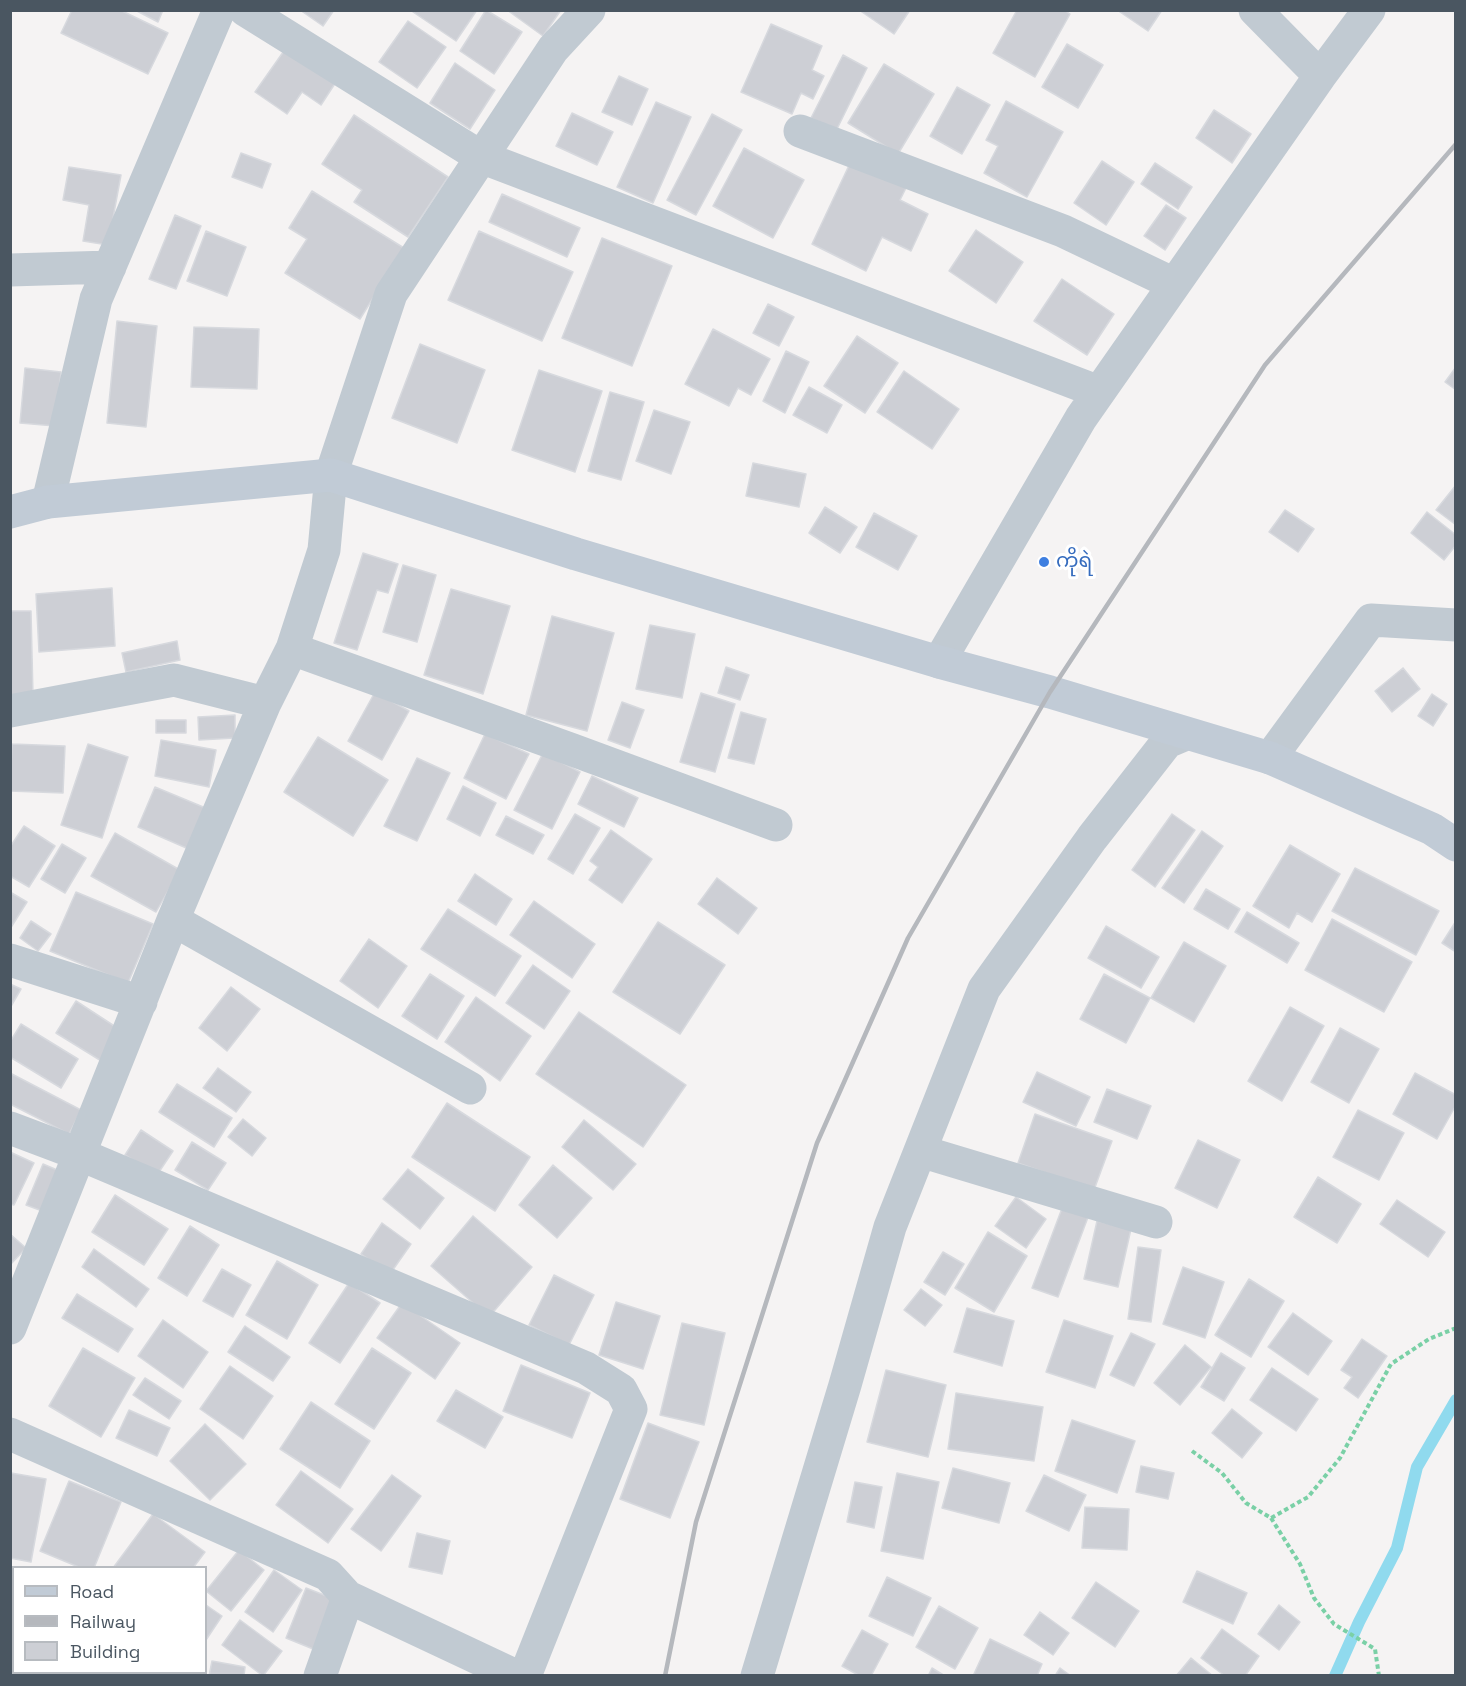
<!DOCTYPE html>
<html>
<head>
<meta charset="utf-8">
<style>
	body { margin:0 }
	#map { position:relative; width:1466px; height:1686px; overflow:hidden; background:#f5f3f3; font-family:"Space Grotesk",sans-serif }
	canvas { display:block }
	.frame { position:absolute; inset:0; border:12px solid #4a5661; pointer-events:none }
	.legend { position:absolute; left:12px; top:1566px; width:195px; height:108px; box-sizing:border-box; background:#fff; border:2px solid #b7bbc0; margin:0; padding:8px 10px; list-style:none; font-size:18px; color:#4a5661 }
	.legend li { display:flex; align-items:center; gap:12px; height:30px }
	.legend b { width:30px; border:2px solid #b7bbc0 }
</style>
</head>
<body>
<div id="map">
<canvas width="1466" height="1686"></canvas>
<div class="frame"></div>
<ul class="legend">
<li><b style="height:8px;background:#c1cbd6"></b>Road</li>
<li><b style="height:8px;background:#b5b8bd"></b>Railway</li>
<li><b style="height:16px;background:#cdcfd5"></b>Building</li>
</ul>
</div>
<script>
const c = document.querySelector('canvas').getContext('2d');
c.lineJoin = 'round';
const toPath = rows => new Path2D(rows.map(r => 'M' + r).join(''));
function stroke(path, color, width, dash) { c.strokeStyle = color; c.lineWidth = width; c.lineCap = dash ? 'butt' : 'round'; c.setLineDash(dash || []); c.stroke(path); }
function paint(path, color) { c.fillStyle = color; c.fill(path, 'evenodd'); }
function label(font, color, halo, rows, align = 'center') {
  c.font = font + ' "Space Grotesk","Noto Sans Myanmar",sans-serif'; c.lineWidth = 6; c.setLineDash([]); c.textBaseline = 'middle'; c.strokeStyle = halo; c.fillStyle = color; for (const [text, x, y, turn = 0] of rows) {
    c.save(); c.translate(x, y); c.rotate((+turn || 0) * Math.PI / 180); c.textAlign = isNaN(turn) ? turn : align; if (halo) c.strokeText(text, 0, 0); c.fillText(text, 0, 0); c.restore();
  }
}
stroke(toPath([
	[1335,1676,1359,1622,1397,1548,1417,1467,1456,1400]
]), '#90daee', 12);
const building = toPath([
	[72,10,120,10,168,33,148,74,61,33,72,10],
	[135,10,163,10,158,22,135,10],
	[300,10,334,10,323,26,300,10],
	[414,10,477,10,456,41,413,12,414,10],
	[486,10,522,32,494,74,460,51,486,10],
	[507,10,561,10,543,36,507,10],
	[859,10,910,10,894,34,859,10],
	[1017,10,1064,10,1070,14,1035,77,993,53,1017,10],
	[1117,10,1162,10,1148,31,1117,10],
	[408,21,446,47,417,88,379,62,408,21],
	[771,24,822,46,812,70,824,76,813,99,801,93,792,114,741,92,771,24],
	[1067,44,1103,65,1078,108,1042,87,1067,44],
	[286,48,336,82,321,105,302,92,287,114,255,92,286,48],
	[843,55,867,68,836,131,811,118,843,55],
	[455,63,495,90,470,129,430,103,455,63],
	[884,64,934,94,898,154,848,123,884,64],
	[619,76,648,89,632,125,602,112,619,76],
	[957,87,990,105,962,154,930,136,957,87],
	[1006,101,1063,132,1027,197,984,173,998,146,986,140,1006,101],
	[656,102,691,117,653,203,617,187,656,102],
	[1214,110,1251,134,1232,163,1196,138,1214,110],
	[572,113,613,132,597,165,556,146,572,113],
	[712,114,742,130,696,215,667,200,712,114],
	[354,115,448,177,408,237,354,202,362,190,322,164,354,115],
	[744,148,804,180,773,238,713,206,744,148],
	[241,153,271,164,262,188,232,177,241,153],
	[852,159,907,186,900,200,928,214,911,251,882,237,866,271,812,244,852,159],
	[1102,161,1134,182,1106,225,1074,203,1102,161],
	[1155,163,1192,187,1178,209,1141,184,1155,163],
	[69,167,121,175,108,245,83,241,89,205,63,200,69,167],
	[312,191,404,248,360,319,285,273,307,239,289,228,312,191],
	[502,194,580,228,567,257,489,222,502,194],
	[1166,205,1186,218,1165,250,1144,236,1166,205],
	[175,215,201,226,176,289,149,279,175,215],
	[976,230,1023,262,996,303,949,271,976,230],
	[206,231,246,247,227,296,187,281,206,231],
	[479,231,573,272,542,341,448,300,479,231],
	[602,238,672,266,632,366,562,338,602,238],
	[1062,279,1114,314,1087,355,1034,321,1062,279],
	[768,304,794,317,779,346,753,333,768,304],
	[117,321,157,326,146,427,107,423,117,321],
	[194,327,259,329,257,389,191,387,194,327],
	[713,329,770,359,751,395,738,388,729,406,685,384,713,329],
	[857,336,898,363,865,413,824,386,857,336],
	[420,344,485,370,457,443,392,418,420,344],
	[786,351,809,362,785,413,763,401,786,351],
	[1456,367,1456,390,1445,382,1456,367],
	[25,368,61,372,55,426,20,423,25,368],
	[539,370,602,391,575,472,512,450,539,370],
	[904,371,959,409,932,449,877,412,904,371],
	[809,387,842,405,827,433,793,415,809,387],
	[610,392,644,402,621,480,588,471,610,392],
	[654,410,690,422,671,474,636,461,654,410],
	[753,463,806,474,799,507,746,496,753,463],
	[1456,485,1456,525,1436,510,1456,485],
	[825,507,857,527,840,553,809,533,825,507],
	[1285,510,1314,529,1298,552,1269,532,1285,510],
	[1427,512,1456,535,1456,545,1444,560,1411,533,1427,512],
	[874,513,917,536,898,570,856,547,874,513],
	[363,553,398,564,388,593,377,590,357,650,334,643,363,553],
	[403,565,436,575,417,642,383,632,403,565],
	[112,588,115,646,39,652,36,594,112,588],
	[451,589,510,606,483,694,424,675,451,589],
	[10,611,31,611,33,696,10,696,10,611],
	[552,616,614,633,587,731,526,715,552,616],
	[650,625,695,634,682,698,636,689,650,625],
	[177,641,180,660,126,672,122,653,177,641],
	[726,667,749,675,740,700,718,693,726,667],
	[1403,668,1420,689,1392,712,1375,691,1403,668],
	[375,692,409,711,382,760,348,741,375,692],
	[701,693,735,704,715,772,680,762,701,693],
	[1432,694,1447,704,1433,726,1418,716,1432,694],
	[622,702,644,710,630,748,608,740,622,702],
	[741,712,766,719,754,764,728,758,741,712],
	[235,715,235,738,199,740,198,717,235,715],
	[156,720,186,720,186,733,156,733,156,720],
	[485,734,529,754,506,799,464,778,485,734],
	[318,737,388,780,353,836,284,792,318,737],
	[161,740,216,750,209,787,155,776,161,740],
	[12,744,65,746,63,793,10,791,12,744],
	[88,744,128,757,102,838,61,825,88,744],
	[543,753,580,772,552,829,514,810,543,753],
	[417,758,450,773,417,841,384,826,417,758],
	[592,776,638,798,624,827,578,804,592,776],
	[463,786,496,803,480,836,447,819,463,786],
	[155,787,208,809,191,850,138,827,155,787],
	[575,814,600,828,573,874,548,859,575,814],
	[1172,814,1195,830,1155,887,1132,870,1172,814],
	[506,816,544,835,533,854,496,835,506,816],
	[24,826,55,846,29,887,10,876,10,847,24,826],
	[611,830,652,859,622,903,589,880,598,867,590,861,611,830],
	[1202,831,1223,846,1184,903,1162,888,1202,831],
	[115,833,180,870,156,912,91,876,115,833],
	[62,844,86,858,65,893,41,879,62,844],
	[1290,845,1340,874,1312,922,1297,913,1289,928,1253,906,1290,845],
	[1355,868,1439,911,1416,955,1332,911,1355,868],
	[475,874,512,899,496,925,458,901,475,874],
	[717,878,757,908,738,934,698,904,717,878],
	[1206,889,1240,909,1228,929,1194,909,1206,889],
	[10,892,27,902,10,929,10,892],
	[76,892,153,924,128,983,50,951,76,892],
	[534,901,595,944,572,978,510,935,534,901],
	[448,909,521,956,495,996,421,949,448,909],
	[1247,912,1299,943,1287,963,1235,932,1247,912],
	[1332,919,1412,962,1384,1012,1305,970,1332,919],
	[31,921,51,934,38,951,20,938,31,921],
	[1456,921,1456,952,1442,943,1456,921],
	[658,922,725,965,680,1034,613,992,658,922],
	[1106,926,1159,957,1141,988,1088,958,1106,926],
	[369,939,407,966,378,1008,340,981,369,939],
	[1184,942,1226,966,1194,1022,1151,998,1184,942],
	[533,965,570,991,544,1029,506,1003,533,965],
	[430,974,464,996,437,1039,402,1016,430,974],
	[1104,974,1150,998,1126,1043,1080,1019,1104,974],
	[10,984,21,989,10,1008,10,984],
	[231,987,260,1009,227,1051,199,1028,231,987],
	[476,997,531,1036,500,1081,445,1042,476,997],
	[76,1001,122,1031,103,1062,56,1033,76,1001],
	[1290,1007,1324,1026,1282,1101,1248,1081,1290,1007],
	[579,1012,686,1085,643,1147,536,1074,579,1012],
	[21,1024,78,1059,61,1088,10,1057,10,1042,21,1024],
	[1340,1028,1379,1049,1349,1103,1311,1082,1340,1028],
	[218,1068,251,1092,236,1112,203,1088,218,1068],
	[1037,1072,1090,1097,1076,1126,1023,1102,1037,1072],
	[10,1073,81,1110,69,1134,10,1104,10,1073],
	[1415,1073,1456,1095,1456,1105,1437,1139,1393,1114,1415,1073],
	[177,1084,232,1118,214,1147,159,1112,177,1084],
	[1107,1089,1151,1106,1137,1139,1094,1122,1107,1089],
	[447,1103,530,1157,495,1211,412,1157,447,1103],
	[1358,1110,1404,1133,1379,1180,1333,1157,1358,1110],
	[1035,1114,1112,1141,1094,1190,1018,1163,1035,1114],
	[243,1119,266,1138,252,1156,228,1137,243,1119],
	[584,1120,636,1164,613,1190,562,1147,584,1120],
	[141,1130,173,1151,157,1175,125,1155,141,1130],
	[1198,1140,1240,1160,1217,1208,1175,1188,1198,1140],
	[192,1142,226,1163,208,1190,175,1170,192,1142],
	[10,1152,34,1163,14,1205,10,1204,10,1152],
	[43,1164,62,1172,45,1212,26,1205,43,1164],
	[553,1165,592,1198,557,1238,519,1205,553,1165],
	[408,1169,444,1198,420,1229,383,1199,408,1169],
	[1318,1177,1361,1204,1337,1243,1294,1217,1318,1177],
	[115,1195,168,1229,144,1265,92,1232,115,1195],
	[1016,1197,1046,1219,1026,1248,995,1226,1016,1197],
	[1397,1200,1445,1232,1428,1257,1380,1224,1397,1200],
	[1064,1203,1090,1212,1058,1297,1032,1288,1064,1203],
	[473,1216,532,1267,489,1317,431,1266,473,1216],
	[1097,1221,1131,1229,1118,1287,1084,1279,1097,1221],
	[382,1223,411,1244,390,1274,361,1254,382,1223],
	[190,1226,219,1245,187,1296,158,1278,190,1226],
	[988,1232,1027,1256,994,1312,955,1288,988,1232],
	[10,1234,26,1248,10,1265,10,1234],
	[1138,1247,1161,1250,1151,1322,1128,1319,1138,1247],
	[94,1249,149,1289,136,1307,82,1267,94,1249],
	[943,1252,964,1264,945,1295,924,1282,943,1252],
	[277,1261,318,1285,287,1339,246,1315,277,1261],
	[1183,1267,1224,1282,1205,1338,1163,1324,1183,1267],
	[222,1269,251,1285,233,1317,203,1301,222,1269],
	[554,1275,594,1295,569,1345,529,1325,554,1275],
	[1249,1279,1284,1301,1251,1357,1215,1335,1249,1279],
	[349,1283,380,1303,340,1363,309,1343,349,1283],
	[921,1289,942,1305,925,1326,904,1310,921,1289],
	[77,1294,133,1329,118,1352,62,1318,77,1294],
	[616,1302,660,1316,643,1369,599,1355,616,1302],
	[402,1303,460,1343,435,1379,377,1338,402,1303],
	[967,1308,1014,1321,1002,1366,954,1352,967,1308],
	[1293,1313,1332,1341,1308,1375,1268,1347,1293,1313],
	[163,1320,208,1352,183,1388,138,1356,163,1320],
	[1064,1320,1113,1336,1095,1388,1046,1372,1064,1320],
	[682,1323,725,1333,704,1425,660,1415,682,1323],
	[245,1326,290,1357,273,1381,228,1352,245,1326],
	[1131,1333,1155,1344,1134,1386,1110,1375,1131,1333],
	[1362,1339,1387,1356,1358,1398,1344,1388,1352,1377,1341,1370,1362,1339],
	[1185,1345,1211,1367,1180,1405,1154,1383,1185,1345],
	[83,1348,135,1378,101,1437,49,1406,83,1348],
	[372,1348,411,1373,374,1429,335,1404,372,1348],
	[1221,1353,1245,1368,1224,1401,1201,1387,1221,1353],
	[521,1365,590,1393,572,1438,503,1411,521,1365],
	[230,1366,273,1396,243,1439,200,1409,230,1366],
	[1272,1368,1318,1399,1296,1431,1250,1400,1272,1368],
	[886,1370,946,1385,928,1457,867,1442,886,1370],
	[145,1378,181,1401,169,1419,133,1395,145,1378],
	[456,1390,503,1417,485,1448,437,1421,456,1390],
	[956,1393,1043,1407,1034,1461,948,1449,956,1393],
	[311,1402,370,1441,340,1488,280,1449,311,1402],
	[1232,1409,1262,1433,1242,1458,1212,1433,1232,1409],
	[129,1410,170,1428,157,1456,116,1438,129,1410],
	[1072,1420,1135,1441,1117,1493,1055,1471,1072,1420],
	[648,1423,699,1442,670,1518,620,1499,648,1423],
	[205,1424,246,1464,210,1500,170,1461,205,1424],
	[1141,1466,1174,1473,1168,1499,1136,1492,1141,1466],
	[953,1468,1010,1483,999,1523,942,1508,953,1468],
	[301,1471,353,1509,328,1543,276,1505,301,1471],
	[11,1473,46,1479,31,1562,10,1558,11,1473],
	[897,1473,939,1482,923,1559,881,1551,897,1473],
	[392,1475,421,1496,381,1551,351,1529,392,1475],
	[1044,1475,1086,1495,1069,1531,1026,1511,1044,1475],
	[69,1481,121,1502,94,1568,81,1568,40,1551,69,1481],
	[855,1482,882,1487,874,1528,847,1522,855,1482],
	[1085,1507,1129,1509,1127,1550,1082,1548,1085,1507],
	[153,1514,205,1552,193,1568,113,1568,153,1514],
	[417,1533,450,1541,442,1574,409,1567,417,1533],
	[239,1550,264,1570,231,1611,206,1591,239,1550],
	[274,1570,302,1590,273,1632,245,1612,274,1570],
	[1197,1571,1247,1593,1233,1624,1183,1602,1197,1571],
	[887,1577,931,1598,913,1636,869,1616,887,1577],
	[1096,1582,1139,1611,1115,1647,1072,1618,1096,1582],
	[306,1588,337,1600,318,1651,286,1638,306,1588],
	[206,1605,222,1616,206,1640,206,1605],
	[1279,1605,1300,1622,1279,1650,1258,1634,1279,1605],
	[939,1606,978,1628,955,1669,916,1647,939,1606],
	[1040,1612,1069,1633,1053,1655,1024,1635,1040,1612],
	[240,1620,282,1651,263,1676,222,1645,240,1620],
	[10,1626,14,1628,14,1653,10,1652,10,1626],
	[1222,1629,1259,1656,1245,1676,1225,1676,1201,1658,1222,1629],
	[862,1630,888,1644,871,1676,860,1676,842,1666,862,1630],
	[990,1639,1042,1664,1037,1676,973,1676,990,1639],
	[1191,1658,1213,1676,1176,1676,1191,1658],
	[10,1661,14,1661,14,1672,26,1672,26,1676,10,1676,10,1661],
	[212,1661,245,1667,244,1676,209,1676,212,1661],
	[932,1668,945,1676,928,1676,932,1668],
	[1060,1668,1071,1676,1055,1676,1060,1668],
	[47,1672,136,1672,135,1676,46,1676,47,1672],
	[152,1672,197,1672,195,1676,153,1676,151,1674,152,1672]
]);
paint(building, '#cdcfd5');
stroke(building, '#d7d9de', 1.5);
stroke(toPath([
	[1192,1451,1222,1473,1246,1503,1271,1518,1308,1497,1340,1458,1391,1364,1429,1339,1456,1328],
	[1271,1518,1300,1564,1314,1598,1334,1624,1375,1649,1379,1676]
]), '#7ad0a6', 4, [4.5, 3]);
stroke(toPath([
	[245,10,481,157,1099,392],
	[1255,10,1320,76],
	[800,131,1063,231,1174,284],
	[10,270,110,267],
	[48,502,96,299,219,10],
	[292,649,573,750,776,825],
	[939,662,1081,418,1320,76,1369,10],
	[10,711,174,680,265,703],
	[1270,758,1371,620,1456,625],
	[173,920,470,1088],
	[10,960,141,1002],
	[10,1128,79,1154,586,1368,621,1390,631,1409,525,1676],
	[920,1151,1156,1222],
	[10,1328,173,920,265,703,292,649,324,550,331,475,391,294,553,49,589,10],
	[10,1434,328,1575,348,1597,516,1676],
	[320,1676,348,1597],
	[757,1676,845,1385,890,1227,984,989,1092,838,1167,742,1186,734]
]), '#c1cad2', 33);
stroke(toPath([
	[10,512,48,502,331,475,576,554,939,662,1050,692,1270,758,1432,829,1456,845]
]), '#c1cbd6', 33);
stroke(toPath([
	[665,1676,696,1522,817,1143,908,938,1050,692,1265,365,1456,144]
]), '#b5b8bd', 4.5);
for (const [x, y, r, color] of [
	[1044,562,6,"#3f7fe0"]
]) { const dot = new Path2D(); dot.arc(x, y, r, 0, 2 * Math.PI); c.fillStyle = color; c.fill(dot); stroke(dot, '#fff', 2); }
label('20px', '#366cbe', '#fff', [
	["ကိုရဲ",1056,562]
], 'left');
</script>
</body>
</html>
